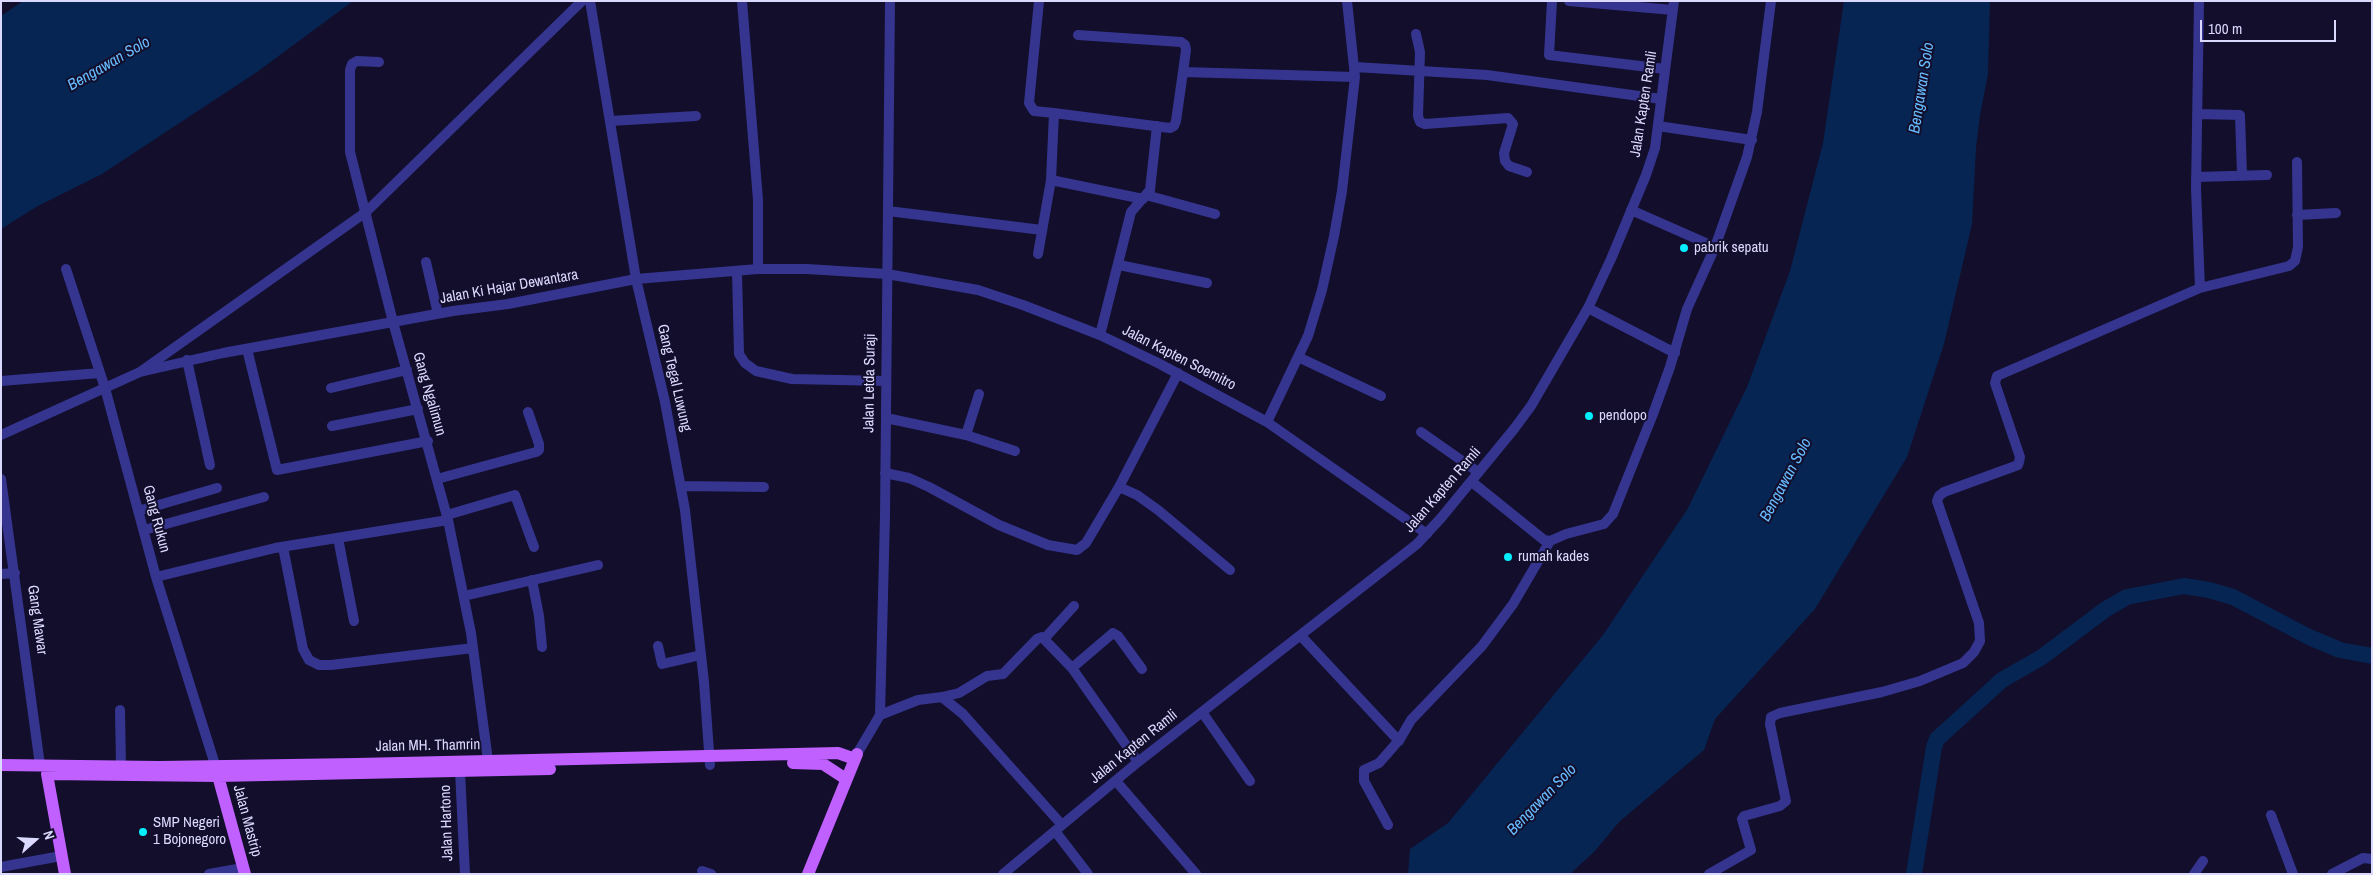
<!DOCTYPE html>
<html>
<head>
<meta charset="utf-8">
<style>
	body { margin:0 }
	#map { position:relative; width:2373px; height:875px; overflow:hidden; background:#120e2c; font-family:"Archivo Narrow",sans-serif }
	canvas { display:block }
	.frame { position:absolute; inset:0; border:2px solid #dcd9ff; pointer-events:none }
	.north { position:absolute; left:10px; top:815px; width:50px; height:50px; -webkit-text-stroke:4px #120e2c; paint-order:stroke; rotate:71deg; font-size:14px; font-weight:700; line-height:20px; text-align:center; color:#dcd9ff }
	.north::after { content:''; display:block; margin:auto; width:18px; height:22px; background:#dcd9ff; clip-path:polygon(50% 0,100% 100%,50% 72%,0 100%) }
	.scale { position:absolute; left:2200px; top:20px; width:136px; height:22px; box-sizing:border-box; border:2px solid #dcd9ff; border-top:0; padding-left:6px; font-size:15px; line-height:18px; white-space:nowrap; color:#dcd9ff; -webkit-text-stroke:4px #120e2c; paint-order:stroke }
</style>
</head>
<body>
<div id="map">
<canvas width="2373" height="875"></canvas>
<div class="frame"></div>
<div class="north">N</div>
<div class="scale">100 m</div>
</div>
<script>
const c = document.querySelector('canvas').getContext('2d');
c.lineJoin = 'round';
function paint(path, color) { c.fillStyle = color; c.fill(path, 'evenodd'); }
const toPath = rows => new Path2D(rows.map(r => 'M' + r).join(''));
function stroke(path, color, width, dash) { c.strokeStyle = color; c.lineWidth = width; c.lineCap = dash ? 'butt' : 'round'; c.setLineDash(dash || []); c.stroke(path); }
function label(font, color, halo, rows, align = 'center') {
  c.font = font + ' "Archivo Narrow",sans-serif'; c.lineWidth = 4; c.setLineDash([]); c.textBaseline = 'middle'; c.strokeStyle = halo; c.fillStyle = color; for (const [text, x, y, turn = 0] of rows) {
    c.save(); c.translate(x, y); c.rotate((+turn || 0) * Math.PI / 180); c.textAlign = isNaN(turn) ? turn : align; if (halo) c.strokeText(text, 0, 0); c.fillText(text, 0, 0); c.restore();
  }
}
paint(toPath([
	[23,1,353,1,257,72,102,174,36,207,1,229,1,16],
	[1844,1,1990,1,1988,74,1980,115,1976,148,1972,224,1944,344,1907,457,1815,609,1715,719,1704,750,1619,822,1595,851,1570,874,1408,874,1410,849,1448,823,1603,635,1687,510,1747,387,1790,271,1823,143]
]), '#072552');
stroke(toPath([
	[1914,874,1934,747,1937,739,2002,680,2042,657,2106,609,2127,597,2184,586,2209,590,2233,597,2309,637,2340,650,2372,656]
]), '#072552', 16);
stroke(toPath([
	[590,1,636,279,665,402,685,510,704,682,710,765],
	[742,1,758,200,758,269],
	[1552,1,1549,55,1665,69],
	[1569,1,1673,10],
	[1416,34,1420,52,1418,116,1420,122,1425,124,1508,118,1513,124,1504,153,1505,161,1509,166,1527,172],
	[1078,35,1181,42,1185,45,1186,50,1183,72],
	[379,62,357,61,352,64,350,70,350,152,393,322,448,520,471,633,489,768],
	[1355,67,1487,75,1661,99],
	[1054,113,1170,128,1174,126,1176,121,1183,72,1355,77],
	[2197,114,2240,115,2242,175],
	[610,121,696,116],
	[1658,126,1752,140],
	[2196,177,2267,175],
	[1051,180,1143,199],
	[1146,195,1215,214],
	[1631,210,1715,247],
	[888,211,1042,230],
	[2297,215,2336,213],
	[1038,254,1051,180,1054,113,1034,111,1029,103,1039,1],
	[426,262,438,314],
	[1119,265,1207,283],
	[66,269,105,388,156,577,217,771],
	[737,272,739,354,745,363,756,371,792,379,886,381],
	[2200,288,2289,266,2295,261,2298,247,2297,162],
	[1588,308,1675,353],
	[1100,335,1131,212,1150,190,1157,126],
	[247,349,277,470,428,441],
	[1298,357,1381,396],
	[187,360,210,465],
	[140,372,223,353,453,311,508,304,636,279,758,269,807,269,887,274,978,290,1023,305,1100,335,1160,364,1267,422,1427,534],
	[1,381,100,373],
	[331,388,407,370],
	[886,418,966,435,979,394],
	[1267,422,1308,336,1322,290,1334,236,1342,191,1355,77,1347,1],
	[332,426,418,409],
	[1421,432,1478,472],
	[1,435,140,372,366,212,582,1],
	[966,435,1015,451],
	[885,473,909,478,929,487,999,525,1048,545,1077,550,1086,543,1119,487,1178,373],
	[1,479,40,765],
	[437,479,536,452,539,450,539,444,528,412],
	[1472,482,1544,540,1550,541,1566,534,1604,524,1613,514,1653,414,1670,367,1687,309,1715,247,1747,157,1757,112,1771,1],
	[681,486,764,487],
	[1119,487,1137,495,1158,510,1230,570],
	[138,511,217,488],
	[447,515,515,495,534,547],
	[144,530,264,497],
	[338,538,354,621],
	[283,547,303,649,309,660,319,665,331,665,473,648],
	[1,574,15,573],
	[156,577,275,548,448,520],
	[532,580,539,616,542,647],
	[464,596,598,565],
	[1301,636,1399,741],
	[1045,638,1074,606],
	[658,646,662,664,701,655],
	[1072,668,1113,633,1118,636,1142,669],
	[942,697,959,693,987,676,1003,674,1037,639,1042,637,1072,668,1138,762],
	[120,710,121,766],
	[1202,712,1250,781],
	[880,715,918,700,942,697,963,714,1062,825],
	[857,754,880,715,885,516,890,1],
	[460,771,465,874],
	[1116,781,1196,874],
	[2271,815,2293,874],
	[1388,825,1364,781,1364,770,1379,763,1387,754,1400,739,1411,720,1482,646,1513,604,1550,541],
	[1055,831,1088,874],
	[1,867,61,856],
	[702,871,711,874],
	[209,874,243,868],
	[1003,874,1138,762,1417,544,1441,518,1514,429,1531,406,1588,308,1611,259,1646,175,1655,148,1674,1],
	[1709,874,1751,850,1742,819,1744,816,1780,806,1786,801,1770,724,1771,717,1780,713,1882,692,1920,681,1963,663,1974,652,1980,641,1979,623,1937,501,1939,496,1944,492,2018,465,2019,462,2020,457,1995,383,1997,376,2200,288,2196,189,2199,1],
	[2194,874,2203,861],
	[2332,874,2363,858,2372,859]
]), '#35358f', 10);
stroke(toPath([
	[793,763,823,764,846,779],
	[1,765,159,767,357,764,838,753,855,759],
	[47,774,65,874],
	[48,774,218,776,550,769],
	[218,776,245,874],
	[808,874,857,754]
]), '#bf60ff', 12);
for (const [x, y, r, color] of [
	[1684,248,5,"#05eeff"],
	[1589,416,5,"#05eeff"],
	[1508,557,5,"#05eeff"],
	[143,832,5,"#05eeff"]
]) { const dot = new Path2D(); dot.arc(x, y, r, 0, 2 * Math.PI); c.fillStyle = color; c.fill(dot); stroke(dot, '#120e2c', 2); }
label('15px', '#dcd9ff', '#120e2c', [
	["Jalan Kapten Ramli",1644,104,-81],
	["Jalan Ki Hajar Dewantara",509,287,-10],
	["Jalan Kapten Soemitro",1179,358,27],
	["Gang Tegal Luwung",674,378,77],
	["Jalan Letda Suraji",870,383,-89],
	["Gang Ngalimun",429,394,74],
	["Jalan Kapten Ramli",1443,490,-49],
	["Gang Rukun",156,519,75],
	["Gang Mawar",37,620,82],
	["Jalan MH. Thamrin",428,746,-1],
	["Jalan Kapten Ramli",1134,747,-39],
	["Jalan Mastrip",247,821,75],
	["Jalan Hartono",447,823,-92]
]);
label('15px', '#dcd9ff', '#120e2c', [
	["pabrik sepatu",1694,248],
	["pendopo",1599,416],
	["rumah kades",1518,557],
	["SMP Negeri",153,823],
	["1 Bojonegoro",153,840]
], 'left');
label('italic 16px', '#67bdff', '#120e2c', [
	["Bengawan Solo",109,64,-30],
	["Bengawan Solo",1922,88,-81],
	["Bengawan Solo",1786,480,-62],
	["Bengawan Solo",1542,800,-46]
]);
</script>
</body>
</html>
